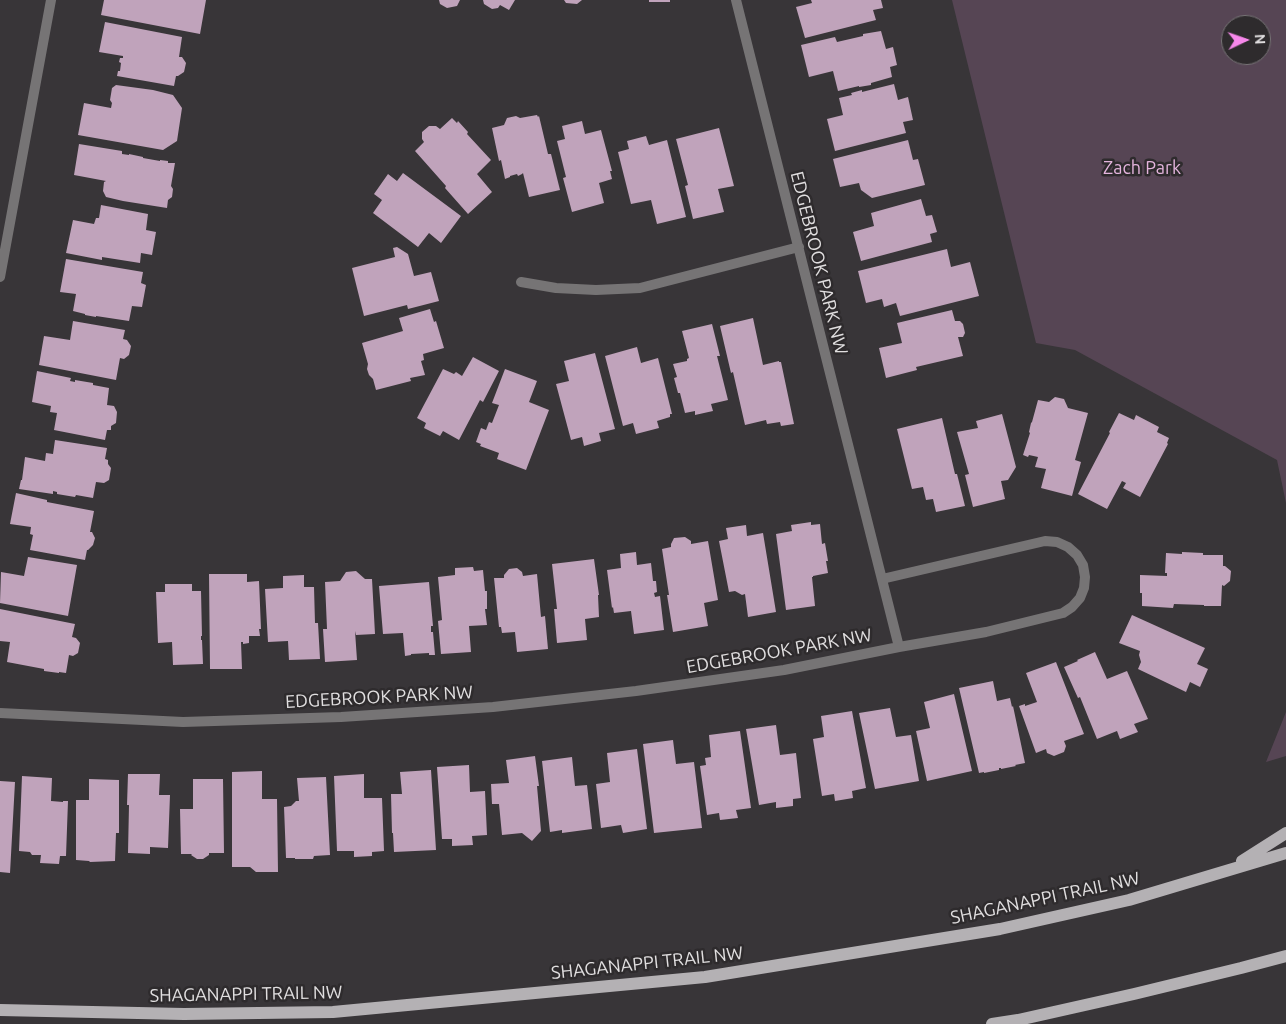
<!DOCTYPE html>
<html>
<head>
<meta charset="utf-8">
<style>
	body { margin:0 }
	#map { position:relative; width:1286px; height:1024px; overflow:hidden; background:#383538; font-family:Ubuntu,sans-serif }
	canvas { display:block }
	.north { position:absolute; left:1221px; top:15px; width:50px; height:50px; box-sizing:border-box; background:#2e2b2d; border:1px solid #767375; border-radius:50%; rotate:87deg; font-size:14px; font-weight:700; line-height:20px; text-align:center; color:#e1dfe0 }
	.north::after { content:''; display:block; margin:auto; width:18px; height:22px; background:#f788eb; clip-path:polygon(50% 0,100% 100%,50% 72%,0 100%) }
</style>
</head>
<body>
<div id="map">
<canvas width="1286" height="1024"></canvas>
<div class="north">N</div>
</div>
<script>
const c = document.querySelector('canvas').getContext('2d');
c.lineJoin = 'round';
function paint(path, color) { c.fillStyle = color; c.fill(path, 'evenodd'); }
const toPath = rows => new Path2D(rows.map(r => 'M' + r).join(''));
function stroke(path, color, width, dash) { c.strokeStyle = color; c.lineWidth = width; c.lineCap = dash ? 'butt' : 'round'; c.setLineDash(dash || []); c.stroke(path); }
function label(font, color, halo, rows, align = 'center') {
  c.font = font + ' Ubuntu,sans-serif'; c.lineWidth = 5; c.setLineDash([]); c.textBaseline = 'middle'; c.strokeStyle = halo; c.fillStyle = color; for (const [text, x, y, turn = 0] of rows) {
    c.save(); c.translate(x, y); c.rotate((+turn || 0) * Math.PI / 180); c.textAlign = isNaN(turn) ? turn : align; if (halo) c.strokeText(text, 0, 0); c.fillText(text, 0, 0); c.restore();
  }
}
paint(toPath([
	[952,0,1286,0,1286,503,1277,460,1075,350,1036,343],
	[1231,25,1261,25,1261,55,1231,55],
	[1286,712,1286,756,1266,762]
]), '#564554');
paint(toPath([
	[104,0,206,0,200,34,101,15],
	[439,0,460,0,457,6,447,8,440,4],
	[483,0,515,0,509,10,500,5,498,8,492,9,484,4],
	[564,0,582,0,577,4,566,3],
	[649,0,670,0,670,2,649,2],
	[811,0,881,0,883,8,873,10,876,20,805,38,796,7,812,3],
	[105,22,182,37,179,57,182,57,186,63,184,72,178,76,176,76,174,86,117,76,118,71,120,71,121,63,119,62,120,58,123,58,123,56,99,52],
	[881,31,886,49,893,47,897,65,890,67,892,77,871,83,871,85,859,87,859,86,838,91,833,71,809,77,801,45,835,37,837,42,863,36,863,34],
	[894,84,898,100,908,97,913,120,903,122,906,133,835,151,827,119,843,115,839,98,852,95,851,93,862,90,862,92],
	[116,85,153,90,173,95,182,108,177,141,163,150,78,135,84,103,111,108,112,103,110,100,112,88],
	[537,115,538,117,539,116,548,154,551,154,560,190,529,197,523,173,522,174,518,176,517,174,510,176,510,177,505,179,501,160,499,161,492,128,504,125,507,118,516,116,520,118],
	[452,118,457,123,458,121,468,132,467,134,491,160,477,174,492,192,468,214,445,188,446,186,415,151,424,142,422,139,422,132,429,126,436,126,440,129],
	[582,121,585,134,601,130,612,171,610,171,612,179,599,183,604,203,572,212,563,178,566,177,557,141,565,139,562,126],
	[719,128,734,186,718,189,724,212,693,219,685,186,688,185,676,139],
	[646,136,649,145,667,140,686,217,657,224,651,200,631,204,618,152,629,149,627,141],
	[908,140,913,160,918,159,925,185,872,198,861,190,859,183,840,187,833,159],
	[79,144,122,151,122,154,129,155,129,154,143,157,143,158,160,161,160,160,168,161,168,163,175,163,171,186,173,189,172,197,168,200,167,208,123,201,106,197,103,191,104,182,106,181,74,175],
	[403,173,461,216,441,243,429,233,418,247,373,213,382,200,374,194,388,174,397,181],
	[921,199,926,216,932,215,937,232,930,234,932,242,861,261,853,232,874,226,871,213],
	[101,205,148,214,146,230,156,232,152,255,141,253,140,263,102,257,102,260,66,253,73,220,94,224,96,218,99,218],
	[397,247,408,254,414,276,431,272,439,301,408,309,407,305,364,316,352,268,395,257,393,248],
	[947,249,951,267,970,262,979,296,900,316,896,303,884,307,882,299,866,303,858,271],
	[66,259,143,272,141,283,146,285,142,307,132,306,129,321,96,316,96,317,85,315,85,314,73,311,76,294,60,292],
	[430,309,434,322,436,321,444,348,423,354,424,360,421,361,425,375,410,378,411,381,376,390,373,379,369,375,367,369,368,364,362,343,403,331,399,318],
	[952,310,955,321,960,321,963,324,965,333,963,337,958,337,963,356,916,367,917,370,886,378,879,348,902,343,897,323],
	[753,318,763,365,779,361,779,362,781,362,794,424,781,426,780,422,767,424,766,420,745,425,733,372,731,373,720,326],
	[73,321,125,330,123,339,127,340,131,346,129,355,124,359,120,358,116,380,39,365,44,336,70,340],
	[712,324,720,356,717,356,728,400,711,404,713,411,695,415,695,411,685,413,680,393,678,393,674,378,677,377,673,364,687,361,687,359,689,358,682,331],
	[637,347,641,363,658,358,672,414,670,414,670,417,657,421,659,428,636,434,633,423,623,426,605,356],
	[595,353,615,429,599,433,601,441,584,446,582,437,571,440,556,384,569,381,564,361],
	[473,357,499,371,483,402,480,400,459,440,443,431,440,436,424,428,426,423,417,418,443,369,454,374,456,372,462,376],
	[505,369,537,381,529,402,549,410,526,470,497,459,499,453,480,446,481,444,476,442,481,428,486,430,489,422,492,423,499,405,492,403],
	[37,371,71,378,70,381,75,382,75,380,93,383,93,385,109,388,107,405,114,406,117,412,116,423,111,426,111,430,107,430,105,440,54,430,57,413,50,412,51,406,32,402],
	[1055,397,1064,399,1068,408,1088,413,1075,460,1081,462,1072,496,1041,488,1046,469,1035,467,1038,457,1029,455,1028,457,1023,455,1030,433,1029,432,1031,423,1032,422,1038,400,1049,402],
	[1119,413,1134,420,1136,415,1159,427,1157,432,1169,438,1167,443,1168,444,1140,497,1123,488,1126,483,1122,481,1107,509,1078,494,1110,433,1109,432],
	[1002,414,1016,467,1008,480,1001,481,1005,499,973,507,965,475,969,474,957,432,978,428,976,421],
	[942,418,955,474,957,474,965,506,936,512,933,499,926,500,923,487,912,489,897,429],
	[55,440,107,448,105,459,108,460,108,464,111,468,109,480,104,483,96,482,93,498,76,495,75,497,57,494,57,492,53,491,53,494,19,489,21,480,22,480,25,457,45,461,46,453,53,454],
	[16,493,47,500,47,502,94,511,90,532,92,532,95,538,93,545,88,550,87,550,85,560,30,550,33,535,30,534,31,527,10,524],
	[811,522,811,525,820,524,822,544,825,543,828,561,826,561,828,573,813,576,813,577,812,577,815,606,786,610,776,534,792,531,791,525],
	[746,525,747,536,763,533,776,612,748,617,745,594,742,595,735,591,729,592,719,541,728,539,726,528],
	[685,537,691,541,691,544,708,541,718,600,704,603,708,626,673,632,667,595,669,595,662,549,671,547,671,544,674,538],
	[636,552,637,565,651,563,653,581,656,581,657,592,654,593,655,597,660,596,664,630,634,634,631,611,614,613,613,607,612,608,607,570,621,568,620,554],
	[1182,552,1203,553,1203,555,1223,555,1223,566,1225,566,1231,571,1230,581,1224,586,1222,585,1221,606,1204,606,1204,605,1174,604,1173,608,1142,606,1142,593,1140,593,1140,575,1167,576,1167,573,1165,573,1166,553,1182,554],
	[28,557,77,565,68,616,0,603,1,572,24,576],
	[594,559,599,595,598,595,599,617,585,619,587,640,557,643,554,609,557,609,552,564],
	[473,567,474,571,483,570,485,591,487,591,487,609,485,609,487,625,469,626,471,652,441,654,438,621,442,620,438,577,455,575,455,568],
	[517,568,522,572,523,576,537,574,541,617,545,616,548,649,517,652,515,632,502,633,501,627,499,627,494,578,504,578,504,575,509,569],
	[356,571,365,579,372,579,375,634,356,635,355,631,357,660,325,662,323,629,327,629,325,582,340,581,346,572],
	[209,574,247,574,247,582,259,581,261,629,259,629,260,636,249,636,249,643,243,644,243,642,241,642,242,669,210,669],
	[304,575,304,587,314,587,315,623,318,623,320,659,289,660,288,641,268,642,265,589,283,588,283,576],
	[429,582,433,626,431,626,431,632,433,632,435,655,429,655,429,653,411,654,411,655,405,656,403,633,383,634,379,586],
	[165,584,192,584,192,591,201,591,202,636,201,636,201,640,202,640,203,664,173,665,172,642,158,643,156,592,165,592],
	[0,609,75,624,72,637,76,638,80,643,78,653,73,656,69,655,66,673,59,672,59,673,44,671,44,669,7,662,10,642,0,641],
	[1132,615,1205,648,1197,664,1208,669,1200,687,1190,682,1186,692,1138,669,1141,662,1139,655,1140,651,1119,643],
	[1095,652,1107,679,1127,671,1148,719,1134,724,1138,732,1120,739,1117,731,1097,739,1080,697,1078,698,1064,667,1078,661,1077,660],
	[1056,662,1084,734,1064,741,1066,746,1064,752,1054,756,1047,753,1046,749,1036,753,1019,706,1025,704,1025,706,1037,702,1026,673],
	[993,681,997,701,1010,698,1012,707,1013,706,1025,763,1015,765,1016,766,1001,769,1001,768,999,768,999,770,984,773,984,772,979,773,959,688],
	[954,694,972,771,927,781,916,731,930,728,924,702],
	[890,708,896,737,911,735,919,781,875,789,859,713],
	[852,711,866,788,852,791,853,798,835,801,834,794,822,796,813,739,824,737,821,716],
	[776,725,780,755,796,753,801,798,793,799,793,806,776,808,776,802,759,805,746,729],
	[740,731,751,808,736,810,738,818,720,820,719,813,707,815,700,766,706,765,705,758,711,757,709,735],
	[673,740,676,764,694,762,702,828,654,833,643,744],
	[637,749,647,829,623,833,621,825,601,828,596,784,610,782,607,753],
	[535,756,539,786,537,786,541,831,532,841,522,833,502,835,499,804,492,804,491,784,509,783,506,760],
	[572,757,575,786,587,785,592,829,562,833,562,830,550,832,542,761],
	[469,765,470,792,485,791,487,835,472,836,473,845,452,846,452,839,442,839,437,767],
	[431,770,436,850,394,852,393,833,392,833,391,794,402,794,400,772],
	[262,771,262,799,277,799,278,872,256,872,250,867,232,867,232,772],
	[128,774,160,774,159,795,170,795,168,848,150,847,150,854,128,853,129,805,127,805],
	[364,774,364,798,382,798,384,851,372,852,372,856,354,857,354,851,337,851,334,776],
	[22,776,52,778,51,801,63,802,63,801,68,801,66,856,60,856,59,864,40,863,41,855,32,855,30,852,19,851],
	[326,777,330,855,314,856,313,859,295,859,295,858,286,858,284,807,291,806,296,801,299,801,297,778],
	[89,779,119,780,119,833,116,833,115,861,90,862,89,861,76,860,76,800,89,800],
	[193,779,223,779,224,853,209,853,209,855,203,859,197,859,191,855,192,854,181,854,180,809,193,809],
	[0,781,15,782,10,873,0,872]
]), '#c0a3bb');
stroke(toPath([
	[0,277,51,0],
	[521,282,556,288,596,290,640,288,799,247],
	[882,579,1045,541,1057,542,1068,547,1077,555,1083,565,1085,577,1084,588,1080,598,1072,607,1063,613,986,632,899,647],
	[0,713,183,722,341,717,493,707,636,691,784,670,899,647,736,0]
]), '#767475', 10);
stroke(toPath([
	[1242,861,1286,833],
	[0,1010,184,1014,333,1012,705,977,1000,929,1129,900,1286,853],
	[992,1024,1018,1020,1134,994,1241,968,1286,956]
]), '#b4b1b4', 12);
label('18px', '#e4b4dd', '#2e2b2d', [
	["Zach Park",1142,168]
]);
label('18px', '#e1dfe0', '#2e2b2d', [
	["EDGEBROOK PARK NW",819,263,76],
	["EDGEBROOK PARK NW",779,651,-10],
	["EDGEBROOK PARK NW",379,697,-3],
	["SHAGANAPPI TRAIL NW",1045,898,-12],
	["SHAGANAPPI TRAIL NW",647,963,-6],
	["SHAGANAPPI TRAIL NW",246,994,-1]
]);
</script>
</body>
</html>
